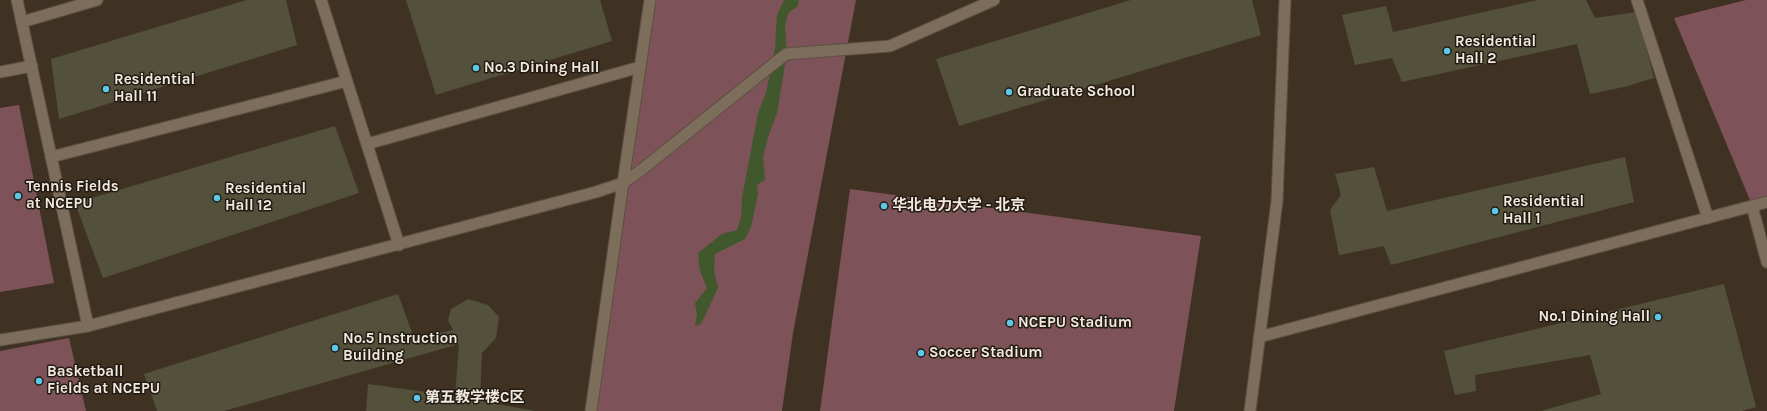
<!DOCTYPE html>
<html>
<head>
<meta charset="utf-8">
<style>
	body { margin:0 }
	canvas { display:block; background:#403222 }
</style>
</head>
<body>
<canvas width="1767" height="411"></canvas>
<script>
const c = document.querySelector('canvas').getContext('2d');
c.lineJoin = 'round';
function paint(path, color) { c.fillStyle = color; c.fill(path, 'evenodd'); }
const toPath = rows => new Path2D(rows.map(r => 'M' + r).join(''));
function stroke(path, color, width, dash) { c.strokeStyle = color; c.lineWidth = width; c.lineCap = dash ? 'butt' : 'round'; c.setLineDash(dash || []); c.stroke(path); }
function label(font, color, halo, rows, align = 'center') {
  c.font = font + ' Karla,"Noto Sans SC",sans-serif'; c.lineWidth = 3; c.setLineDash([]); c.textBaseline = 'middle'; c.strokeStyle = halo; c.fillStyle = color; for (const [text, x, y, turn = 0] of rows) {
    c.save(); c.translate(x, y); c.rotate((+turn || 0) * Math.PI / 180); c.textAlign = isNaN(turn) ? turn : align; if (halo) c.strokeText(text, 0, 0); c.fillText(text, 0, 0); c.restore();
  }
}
paint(toPath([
	[651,0,856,0,793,333,782,411,592,411],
	[1746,0,1767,0,1767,201,1752,205,1674,18],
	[19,105,54,283,0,292,0,108],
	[850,189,1201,236,1174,411,820,411],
	[69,338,86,411,0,411,0,351]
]), '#7d5258');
paint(toPath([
	[784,0,799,0,798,6,788,13,785,27,787,52,777,113,768,137,763,157,765,180,757,185,758,194,751,227,745,239,715,254,714,271,718,288,701,324,695,326,697,314,695,303,707,288,700,271,698,253,722,234,737,230,741,217,742,198,758,113,766,93,772,65,775,48,777,15]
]), '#41572c');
paint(toPath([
	[247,0,286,0,297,45,59,119,51,59],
	[406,0,600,0,612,41,436,95],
	[1131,0,1252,0,1261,35,959,126,936,59],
	[1538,0,1586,0,1595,18,1637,12,1654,78,1624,87,1590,94,1577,44,1402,82,1392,58,1355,65,1342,15,1386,6,1393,32],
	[335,126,359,193,103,278,75,203],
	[1625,157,1634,202,1391,265,1384,246,1339,255,1330,210,1341,195,1335,174,1374,167,1387,211],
	[1724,284,1756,407,1742,411,1541,411,1601,394,1590,355,1475,375,1476,391,1455,395,1444,351],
	[398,294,414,338,453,330,448,320,451,309,468,299,488,305,499,317,496,338,482,353,480,401,535,411,366,411,368,384,455,396,459,344,224,411,157,411,144,374]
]), '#53503b');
const service = toPath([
	[17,0,88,326,596,192,623,183,640,171,786,54,890,46,994,0],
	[1752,206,1767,262],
	[1259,337,1767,202],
	[591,411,623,183,650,0],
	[1250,411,1277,201,1285,0]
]);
const minor = toPath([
	[321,0,399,245],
	[1637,0,1708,218],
	[22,22,97,0],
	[0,72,32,66],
	[367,144,640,67],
	[51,157,347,81],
	[0,340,88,326]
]);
stroke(service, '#5c5041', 13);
stroke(minor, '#5c5041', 13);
stroke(service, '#7d6d5b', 11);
stroke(minor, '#7d6d5b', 11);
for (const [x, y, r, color] of [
	[1447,51,4,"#5dc7e8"],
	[476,68,4,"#5dc7e8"],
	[106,89,4,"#5dc7e8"],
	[1009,92,4,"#5dc7e8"],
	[18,196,4,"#5dc7e8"],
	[217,198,4,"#5dc7e8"],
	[884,206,4,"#5dc7e8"],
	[1495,211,4,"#5dc7e8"],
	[1658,317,4,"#5dc7e8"],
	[1010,323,4,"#5dc7e8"],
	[335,348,4,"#5dc7e8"],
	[921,353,4,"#5dc7e8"],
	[39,381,4,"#5dc7e8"],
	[417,398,4,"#5dc7e8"]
]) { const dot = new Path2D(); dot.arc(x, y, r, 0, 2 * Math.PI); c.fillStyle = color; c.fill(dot); stroke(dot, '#221b14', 1.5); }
label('bold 15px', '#f1e8de', '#221b14', [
	["Residential",1455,42],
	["Hall 2",1455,59],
	["No.3 Dining Hall",484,68],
	["Residential",114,80],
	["Hall 11",114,97],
	["Graduate School",1017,92],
	["Tennis Fields",26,187],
	["at NCEPU",26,204],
	["Residential",225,189],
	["Hall 12",225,206],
	["Residential",1503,202],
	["Hall 1",1503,219],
	["华北电力大学 - 北京",892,206],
	["No.1 Dining Hall",1650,317,"right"],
	["NCEPU Stadium",1018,323],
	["No.5 Instruction",343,339],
	["Building",343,356],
	["Soccer Stadium",929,353],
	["Basketball",47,372],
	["Fields at NCEPU",47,389],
	["第五教学楼C区",425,398]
], 'left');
</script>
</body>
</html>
